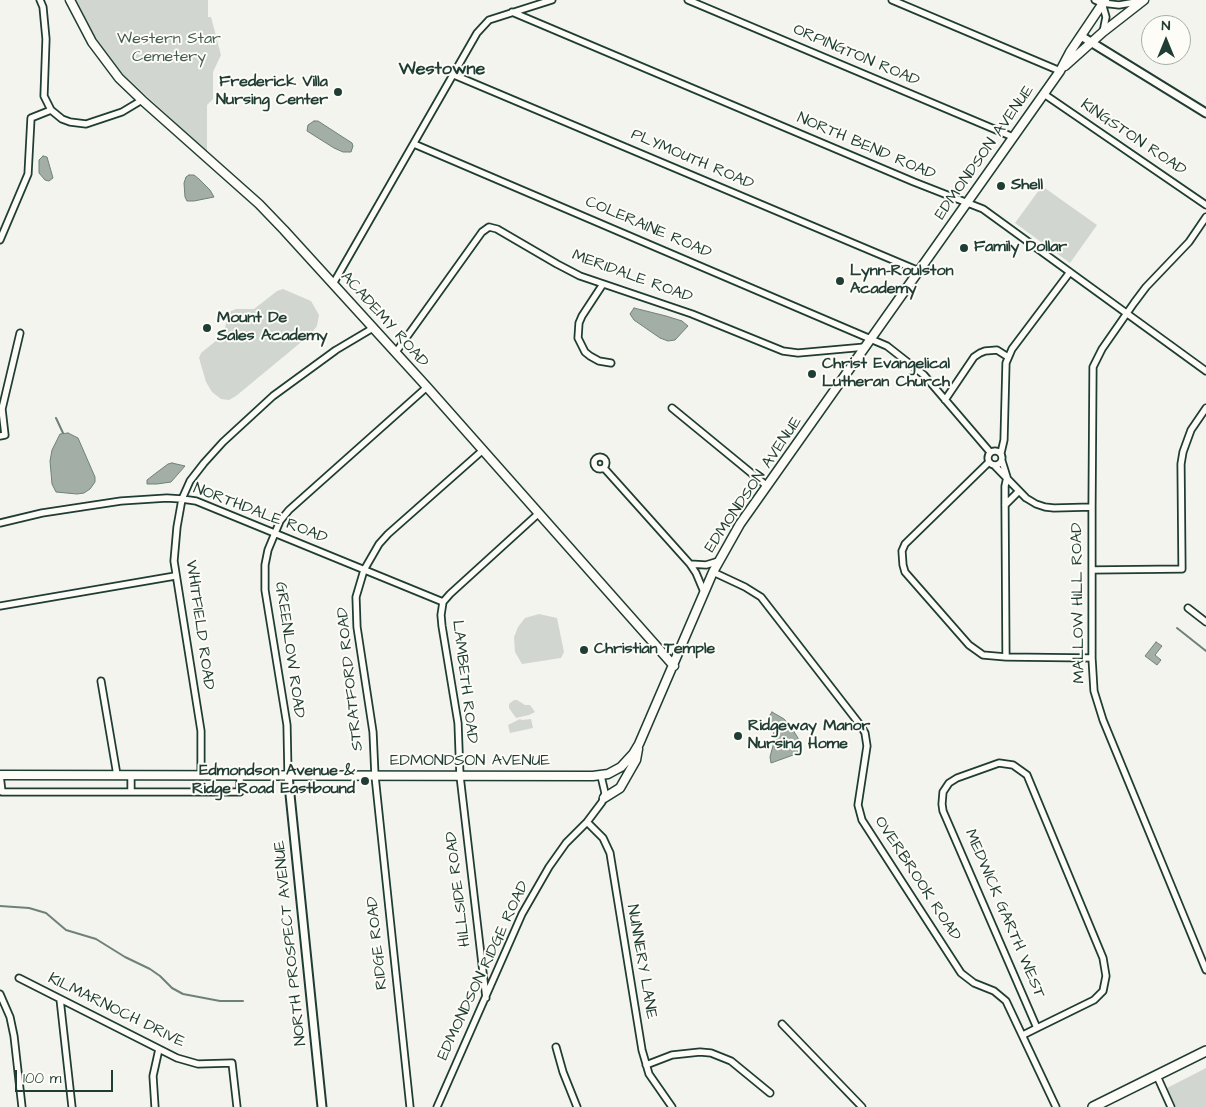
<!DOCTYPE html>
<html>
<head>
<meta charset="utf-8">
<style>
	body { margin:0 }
	#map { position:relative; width:1206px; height:1107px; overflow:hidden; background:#f4f4ef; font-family:"Architects Daughter",sans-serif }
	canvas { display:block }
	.north { position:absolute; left:1141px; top:15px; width:50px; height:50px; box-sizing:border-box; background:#fdfcf7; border:1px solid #a4b0a9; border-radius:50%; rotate:0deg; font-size:14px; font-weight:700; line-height:20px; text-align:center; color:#1f3d34 }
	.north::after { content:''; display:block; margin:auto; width:18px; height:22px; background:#1f3d34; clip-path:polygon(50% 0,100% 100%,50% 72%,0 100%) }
	.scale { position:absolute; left:15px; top:1070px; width:98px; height:22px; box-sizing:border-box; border:2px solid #1f3d34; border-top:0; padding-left:6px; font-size:15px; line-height:18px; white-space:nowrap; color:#1f3d34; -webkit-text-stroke:4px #fdfcf7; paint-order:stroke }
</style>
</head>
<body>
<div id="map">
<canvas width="1206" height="1107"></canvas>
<div class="north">N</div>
<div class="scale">100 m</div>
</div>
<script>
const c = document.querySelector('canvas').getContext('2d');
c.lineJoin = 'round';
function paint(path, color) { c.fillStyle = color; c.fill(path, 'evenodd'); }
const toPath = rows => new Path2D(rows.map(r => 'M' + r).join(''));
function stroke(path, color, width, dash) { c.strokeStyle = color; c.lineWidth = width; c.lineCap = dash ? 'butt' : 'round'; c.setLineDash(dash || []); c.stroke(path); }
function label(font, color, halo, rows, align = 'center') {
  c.font = font + ' "Architects Daughter",sans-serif'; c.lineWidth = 4; c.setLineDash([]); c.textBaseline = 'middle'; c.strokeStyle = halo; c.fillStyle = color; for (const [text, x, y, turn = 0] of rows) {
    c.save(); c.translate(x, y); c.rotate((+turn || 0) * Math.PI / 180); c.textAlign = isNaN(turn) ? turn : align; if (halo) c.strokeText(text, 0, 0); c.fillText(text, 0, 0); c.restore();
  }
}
paint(toPath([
	[76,0,208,0,208,17,211,17,221,55,213,72,213,99,207,105,207,152,123,74,109,58,87,24],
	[1042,186,1097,225,1070,263,1015,223],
	[283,289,311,301,319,315,317,326,311,334,236,396,229,400,221,399,212,392,206,382,199,358,201,353,223,335,229,312,236,309,254,309,277,291],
	[539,614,557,618,564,652,561,658,522,664,515,652,514,637,518,627,525,618],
	[514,700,517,700,525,705,530,705,535,712,529,715,516,718,509,708,509,704],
	[520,719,522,720,531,719,533,728,510,733,508,725],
	[1206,1068,1206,1107,1176,1107,1167,1088]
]), '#d1d6d1');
const water = toPath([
	[314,121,318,121,352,143,353,146,351,152,343,152,334,148,307,131,308,125,314,121],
	[43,156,47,157,53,178,49,181,45,180,39,173,39,160,43,156],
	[189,175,194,175,199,179,210,190,214,197,194,201,187,201,185,197,184,183,186,177,189,175],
	[634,308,666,316,682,321,688,326,675,340,668,341,660,338,634,320,630,314,634,308],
	[68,433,78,438,95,477,95,482,90,489,84,493,77,494,56,492,52,484,50,461,52,450,60,434,68,433],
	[172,463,185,466,171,482,157,484,147,484,147,480,156,473,168,464,172,463],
	[1156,642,1162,646,1155,655,1161,660,1157,665,1145,656,1156,642],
	[772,712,784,719,791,727,798,738,800,747,796,754,771,763,770,757,774,742,773,726,770,715,772,712]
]);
paint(water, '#a3aea7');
stroke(water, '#6e8179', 1);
stroke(toPath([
	[56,418,63,433],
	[1177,628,1206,651],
	[0,906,29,908,46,913,66,930,96,939,125,957,150,969,160,976,172,988,183,994,220,1001,243,1001]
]), '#6e8179', 2);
const minor = toPath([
	[40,0,43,7,46,39,44,96,51,110,62,119,70,122,86,124,122,112,142,100],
	[688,0,1013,137],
	[892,0,1060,71],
	[1095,0,1102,3,1119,5,1142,1],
	[1102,3,1106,17,1103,32],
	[512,12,914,182,983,209,1206,371],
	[454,75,919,271],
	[1044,94,1206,205],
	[414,144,887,346,924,375,990,452],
	[1206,217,1189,242,1146,287,1134,303,1102,349,1093,367,1092,507,1092,658,1094,691,1103,720,1206,970],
	[0,240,28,174,31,118,51,110],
	[333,284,477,33,489,20,552,0],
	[603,284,582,316,579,323,578,338,585,352,590,356,599,361,611,363],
	[396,352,482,232,489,227,497,229,557,264,580,276,692,314,783,351,798,353,865,347],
	[945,400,974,357,980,353,985,351,997,350,1008,357],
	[672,408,767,486],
	[0,436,5,435,2,409,20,333],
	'988 458a7 7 0 1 1 14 0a7 7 0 1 1-14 0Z',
	[1001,453,1004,440,1006,363,1012,349,1070,272],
	'594 463a6 6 0 1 1 12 0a6 6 0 1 1-12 0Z',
	[1002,461,1007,477,1005,486,1005,505,1006,657],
	[989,462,905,544,902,551,903,565,905,572,969,645,983,655,1006,657,1092,658],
	[994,465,1026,498,1036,504,1045,507,1054,508,1092,507],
	[604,468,690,564,696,573,704,592],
	[1005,505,1019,491],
	[0,523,42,513,121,501,167,498,182,499,196,501,443,602],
	[690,564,706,565,719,561],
	[1092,570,1182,569,1181,464,1183,452,1191,430,1206,408],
	[713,572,745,587,761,597,861,726,865,733,867,746,858,805,862,820,961,973,974,983,994,991,1006,1001,1056,1107],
	[0,606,175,576],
	[1188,608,1206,622],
	[101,681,117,775],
	[0,775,2,792,240,792,240,775],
	[131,775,131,792],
	[201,775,201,731,174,561,177,527,182,499,190,481,204,463,223,442,273,396,336,350,373,328],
	[288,775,287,725,265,590,265,565,268,550,280,521,289,510,427,387],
	[587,822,603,838,610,853,642,1050,649,1074,672,1107],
	[19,978,177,1058,198,1064,232,1063,237,1107],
	[0,994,10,1017,14,1036,22,1107],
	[486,998,460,776,458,723,442,626,441,615,443,602,450,594,539,513],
	[60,999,72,1107],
	[782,1024,862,1107],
	[1023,1035,1037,1028,1094,1000,1103,991,1106,976,1103,958,1027,775,1013,765,999,763,957,778,949,783,943,792,942,804,943,811,1037,1028],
	[556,1047,563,1072,577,1107],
	[646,1065,672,1055,700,1052,711,1053,731,1061,770,1093],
	[1157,1076,1171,1107],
	[155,1107,153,1076,159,1049],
	[410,1107,375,776,373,732,357,627,356,597,364,570,379,544,388,534,483,450],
	[437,1107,522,914,549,867,566,843,587,822,602,802,605,793,601,776]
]);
const tertiary = toPath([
	[1081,36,1206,113],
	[288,775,322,1107]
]);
const secondary = toPath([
	[70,0,92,42,119,78,142,100,259,204,284,230,427,387,674,666],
	[1065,66,1103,32,1144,0],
	[0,775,593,776,608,774,621,767,633,754,639,744,713,572,740,524,1060,71,1070,52,1105,0],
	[604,798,620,788,636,760,638,749]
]);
const primary = toPath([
	[1093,1107,1206,1051]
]);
stroke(minor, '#1f3d34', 9);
stroke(tertiary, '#1f3d34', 11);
stroke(secondary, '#1f3d34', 11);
stroke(primary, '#1f3d34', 12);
stroke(minor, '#fdfcf7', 5.5);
stroke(tertiary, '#fdfcf7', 7);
stroke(secondary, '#fdfcf7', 8);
stroke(primary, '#fdfcf7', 9);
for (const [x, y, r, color] of [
	[338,92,5,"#1f3d34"],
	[1001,186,5,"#1f3d34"],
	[964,248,5,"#1f3d34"],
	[840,281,5,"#1f3d34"],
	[207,328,5,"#1f3d34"],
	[812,374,5,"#1f3d34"],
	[584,650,5,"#1f3d34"],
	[738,736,5,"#1f3d34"],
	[365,781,5,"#1f3d34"]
]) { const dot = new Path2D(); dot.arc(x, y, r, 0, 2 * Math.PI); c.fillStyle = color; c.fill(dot); stroke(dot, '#fdfcf7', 2); }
label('16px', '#435c53', '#fdfcf7', [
	["Western Star",169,40],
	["Cemetery",169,58]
]);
label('16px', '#1f3d34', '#fdfcf7', [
	["ORPINGTON ROAD",856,56,23],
	["KINGSTON ROAD",1133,138,34],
	["NORTH BEND ROAD",866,147,23],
	["EDMONDSON AVENUE",985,153,-55],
	["PLYMOUTH ROAD",692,160,23],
	["COLERAINE ROAD",648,228,23],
	["MERIDALE ROAD",632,277,20],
	["ACADEMY ROAD",384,320,48],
	["EDMONDSON AVENUE",754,485,-56],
	["NORTHDALE ROAD",260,514,21],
	["MALLOW HILL ROAD",1079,603,-91],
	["WHITFIELD ROAD",199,625,82],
	["GREENLOW ROAD",289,650,82],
	["STRATFORD ROAD",351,679,-96],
	["LAMBETH ROAD",464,682,83],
	["EDMONDSON AVENUE",470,762],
	["OVERBROOK ROAD",917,879,57],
	["HILLSIDE ROAD",459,889,-97],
	["MEDWICK GARTH WEST",1004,914,67],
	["NORTH PROSPECT AVENUE",291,943,-96],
	["RIDGE ROAD",378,943,-96],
	["NUNNERY LANE",641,962,80],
	["EDMONDSON RIDGE ROAD",484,971,-65],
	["KILMARNOCH DRIVE",116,1011,26]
]);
label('bold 16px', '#1f3d34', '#fdfcf7', [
	["Frederick Villa",328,83,"right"],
	["Nursing Center",328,101,"right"],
	["Shell",1011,186],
	["Family Dollar",974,248],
	["Lynn-Roulston",850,272],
	["Academy",850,290],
	["Mount De",217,319],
	["Sales Academy",217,337],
	["Christ Evangelical",822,365],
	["Lutheran Church",822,383],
	["Christian Temple",594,650],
	["Ridgeway Manor",748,727],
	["Nursing Home",748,745],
	["Edmondson Avenue &",355,772,"right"],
	["Ridge Road Eastbound",355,790,"right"]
], 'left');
label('bold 18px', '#1f3d34', '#fdfcf7', [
	["Westowne",442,70]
]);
</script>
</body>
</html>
